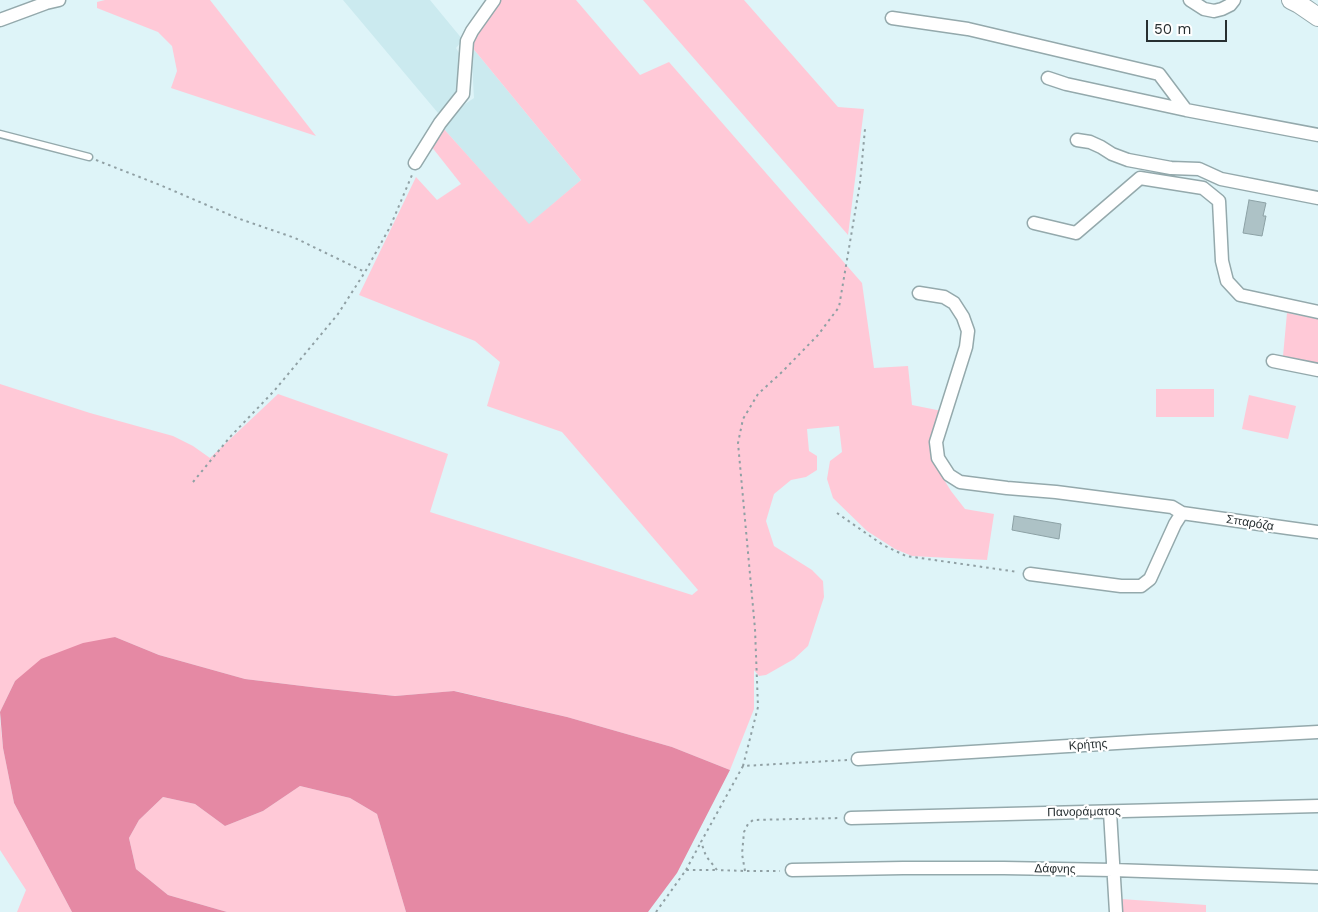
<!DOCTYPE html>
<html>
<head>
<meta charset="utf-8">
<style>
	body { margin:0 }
	#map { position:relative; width:1318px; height:912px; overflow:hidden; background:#def4f8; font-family:"Work Sans",sans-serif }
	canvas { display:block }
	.scale { position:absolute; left:1146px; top:20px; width:81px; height:22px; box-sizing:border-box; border:2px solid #272f31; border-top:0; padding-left:6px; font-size:15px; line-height:18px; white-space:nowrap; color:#272f31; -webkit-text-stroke:4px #fff; paint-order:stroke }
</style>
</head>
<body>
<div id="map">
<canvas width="1318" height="912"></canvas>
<div class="scale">50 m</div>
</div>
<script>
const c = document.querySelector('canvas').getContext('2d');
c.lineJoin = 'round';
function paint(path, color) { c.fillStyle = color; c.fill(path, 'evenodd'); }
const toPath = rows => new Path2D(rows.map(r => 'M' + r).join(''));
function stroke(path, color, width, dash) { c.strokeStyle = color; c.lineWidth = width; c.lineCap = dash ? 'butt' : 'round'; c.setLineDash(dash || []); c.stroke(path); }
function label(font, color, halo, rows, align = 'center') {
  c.font = font + ' "Work Sans",sans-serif'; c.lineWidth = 4.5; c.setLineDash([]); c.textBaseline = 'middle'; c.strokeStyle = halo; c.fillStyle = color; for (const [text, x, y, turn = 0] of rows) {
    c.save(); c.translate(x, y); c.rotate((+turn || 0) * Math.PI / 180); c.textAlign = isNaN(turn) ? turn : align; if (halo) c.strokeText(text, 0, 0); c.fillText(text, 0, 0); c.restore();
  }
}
paint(toPath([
	[343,0,430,0,463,40,456,48,461,56,457,95,438,113],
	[471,46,581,180,529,225,443,128,465,104,474,98]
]), '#cbeaef');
paint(toPath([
	[105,0,210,0,316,136,171,88,177,71,172,46,158,32,97,8,97,2],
	[496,0,576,0,640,75,669,62,862,283,874,368,908,366,912,405,942,411,937,461,943,478,951,491,965,509,994,514,987,560,912,556,895,549,867,531,833,498,827,479,830,461,842,452,839,426,807,429,809,451,817,456,817,470,806,477,791,480,774,494,766,521,774,546,812,570,823,581,824,597,808,646,794,659,766,675,759,676,754,670,754,709,730,770,672,747,567,717,455,691,395,696,319,688,245,679,159,655,115,637,15,681,0,712,0,384,90,413,173,436,193,446,210,458,278,394,448,454,430,512,692,595,698,590,562,432,487,406,500,362,475,341,359,295,416,177,437,200,461,184,431,146,443,128,529,224,581,180,471,46],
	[643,0,744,0,838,107,864,109,848,235],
	[1287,313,1318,319,1318,363,1283,356],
	[1156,389,1214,389,1214,417,1156,417],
	[1249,395,1296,406,1288,439,1242,429],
	[0,719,3,748,14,803,72,912,17,912,26,890,0,850],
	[300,786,350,798,377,814,406,912,227,912,168,895,136,869,129,838,139,820,163,797,195,804,225,826,263,811],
	[1121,899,1206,905,1206,912,1121,912]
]), '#ffc9d7');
paint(toPath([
	[115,637,159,655,245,679,319,688,395,696,454,691,567,717,672,747,730,770,677,873,648,912,406,912,377,814,350,798,300,786,263,811,225,826,195,804,163,797,139,820,129,838,136,869,168,895,227,912,72,912,14,803,3,748,0,712,15,681,41,659,83,643]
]), '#e589a4');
const building = toPath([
	[1249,200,1266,203,1263,216,1266,216,1262,236,1243,233,1249,200],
	[1014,516,1061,524,1059,539,1012,530,1014,516]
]);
paint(building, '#adc2c6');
stroke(building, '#8ca1a5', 1);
const lane = toPath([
	[0,134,89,157]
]);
const street = toPath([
	[1190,0,1204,9,1214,11,1222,9,1230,5,1234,0],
	[892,18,968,29,1159,74,1186,110],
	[0,20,46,3,59,0],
	[1048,78,1066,84,1186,110,1318,135],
	[1077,140,1090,142,1101,147,1112,154,1128,160,1171,168,1199,169,1221,179,1318,198],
	[415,163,440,123,463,94,467,41,472,31,494,0],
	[1034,223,1076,233,1140,178,1203,188,1219,201,1222,261,1227,281,1240,295,1318,312],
	[919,293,944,297,954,303,963,317,968,331,966,347,936,442,938,458,949,475,960,482,1007,488,1056,492,1172,507,1182,513,1288,528,1318,532],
	[1273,361,1318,370],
	[1030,574,1121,586,1141,586,1150,579,1175,524,1182,513],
	[858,759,1149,741,1318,732],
	[1110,812,1116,912],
	[851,818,1318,806],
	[792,870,903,868,1004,868,1113,870,1318,877]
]);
const secondary = toPath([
	[1291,0,1299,4,1318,17]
]);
stroke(lane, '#94a9ac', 9);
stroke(street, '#94a9ac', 15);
stroke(secondary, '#94a9ac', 20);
stroke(toPath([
	[96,160,160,185,237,218,295,238,365,272],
	[193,482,230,437,274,391,338,314,365,272,390,227,412,175],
	[837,513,883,545,906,556,1018,572],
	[847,760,743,766,758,707,755,629,738,443,743,419,758,394,782,372,818,335,839,307,860,183,865,129],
	[743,766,701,842,706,856,717,870,745,871,780,871],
	[686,870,701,842],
	[745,871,742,854,744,832,748,824,753,820,841,818],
	[656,912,686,870,717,870]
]), '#90a0a4', 2, [2.5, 4]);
stroke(lane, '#fff', 6);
stroke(street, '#fff', 12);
stroke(secondary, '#fff', 18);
label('12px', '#272f31', '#fff', [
	["Σπαρόζα",1250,523,9],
	["Κρήτης",1088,745,-4],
	["Πανοράματος",1084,812,-1],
	["Δάφνης",1055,869,1]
]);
</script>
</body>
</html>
